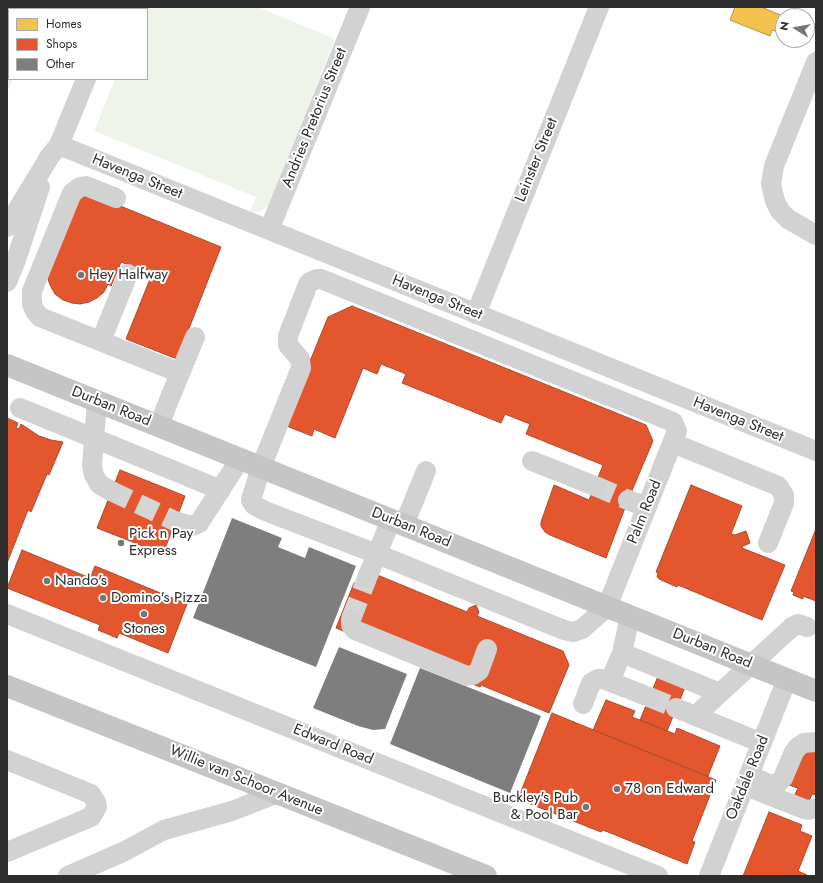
<!DOCTYPE html>
<html>
<head>
<meta charset="utf-8">
<style>
	body { margin:0 }
	#map { position:relative; width:823px; height:883px; overflow:hidden; background:#fff; font-family:Jost,sans-serif }
	canvas { display:block }
	.frame { position:absolute; inset:0; border:8px solid #2d2d2d; pointer-events:none }
	.legend { position:absolute; left:8px; top:8px; width:140px; height:72px; box-sizing:border-box; background:#fff; border:1px solid #ababab; margin:0; padding:5px 7px; list-style:none; font-size:12px; color:#2d2d2d }
	.legend li { display:flex; align-items:center; gap:8px; height:20px }
	.legend b { width:20px; border:1px solid #ababab }
	.north { position:absolute; left:775px; top:8px; width:40px; height:40px; box-sizing:border-box; background:#fff; border:1px solid #ababab; border-radius:50%; rotate:281deg; font-size:11px; font-weight:700; line-height:16px; text-align:center; color:#2d2d2d }
	.north::after { content:''; display:block; margin:auto; width:14px; height:18px; background:#767676; clip-path:polygon(50% 0,100% 100%,50% 72%,0 100%) }
</style>
</head>
<body>
<div id="map">
<canvas width="823" height="883"></canvas>
<div class="frame"></div>
<ul class="legend">
<li><b style="height:11px;background:#f2c14e"></b>Homes</li>
<li><b style="height:11px;background:#e4572e"></b>Shops</li>
<li><b style="height:11px;background:#7e7e7e"></b>Other</li>
</ul>
<div class="north">N</div>
</div>
<script>
const c = document.querySelector('canvas').getContext('2d');
c.lineJoin = 'round';
function paint(path, color) { c.fillStyle = color; c.fill(path, 'evenodd'); }
const toPath = rows => new Path2D(rows.map(r => 'M' + r).join(''));
function stroke(path, color, width, dash) { c.strokeStyle = color; c.lineWidth = width; c.lineCap = dash ? 'butt' : 'round'; c.setLineDash(dash || []); c.stroke(path); }
function label(font, color, halo, rows, align = 'center') {
  c.font = font + ' Jost,sans-serif'; c.lineWidth = 4; c.setLineDash([]); c.textBaseline = 'middle'; c.strokeStyle = halo; c.fillStyle = color; for (const [text, x, y, turn = 0] of rows) {
    c.save(); c.translate(x, y); c.rotate((+turn || 0) * Math.PI / 180); c.textAlign = isNaN(turn) ? turn : align; if (halo) c.strokeText(text, 0, 0); c.fillText(text, 0, 0); c.restore();
  }
}
paint(toPath([
	[7,7,41,7,41,9,9,9,9,79,13,79,7,93],
	[144,7,258,7,335,39,269,204,262,211,258,212,250,211,256,197,94,131,115,79,147,79,147,9,143,9]
]), '#eff4eb');
const homes = toPath([
	[735,7,761,7,783,16,783,34,772,30,770,36,730,20,735,7]
]);
paint(homes, '#f2c14e');
stroke(homes, '#b79544', 1);
const shops = toPath([
	[81,190,221,247,177,359,126,339,152,274,121,262,111,286,108,284,104,292,97,298,89,302,80,304,72,303,63,300,55,294,50,285,47,276,81,190],
	[352,306,646,425,653,441,628,500,606,558,550,535,545,532,541,526,541,522,554,485,589,500,603,465,526,434,530,424,505,414,501,423,402,383,406,374,381,364,377,374,363,368,335,438,314,429,312,436,284,425,328,317,352,306],
	[7,418,18,423,16,428,19,429,21,424,39,436,51,440,63,442,49,475,47,474,31,512,28,510,7,563,7,418],
	[120,470,185,496,163,554,97,528,120,470],
	[691,485,742,506,731,534,735,535,746,531,750,543,743,546,742,548,785,565,762,620,678,585,677,587,659,579,659,578,657,577,658,573,656,572,691,485],
	[816,529,816,601,803,596,803,599,793,595,794,592,791,591,816,529],
	[22,550,90,578,95,566,187,604,168,653,119,633,117,638,98,630,100,625,7,588,22,550],
	[375,574,467,612,469,608,476,605,479,612,477,616,563,651,569,665,549,713,481,685,480,687,336,628,354,583,375,574],
	[659,674,686,685,667,731,640,720,659,674],
	[606,700,635,711,632,717,675,734,677,728,720,746,708,776,593,730,606,700],
	[552,713,716,780,692,841,695,842,687,864,603,830,601,832,518,799,552,713],
	[812,750,816,752,816,795,812,794,807,806,792,801,798,788,789,785,801,755,812,750],
	[769,812,802,825,800,831,812,836,798,871,809,876,743,876,769,812]
]);
paint(shops, '#e4572e');
stroke(shops, '#ad4a2e', 1);
paint(toPath([
	[232,518,282,538,278,547,305,558,309,547,356,566,316,667,193,618],
	[339,647,407,674,385,729,373,730,358,726,313,708],
	[420,668,541,716,510,793,390,744]
]), '#7e7e7e');
stroke(toPath([
	[595,486,628,500],
	[111,491,175,521],
	[351,619,367,578],
	[649,697,676,708]
]), '#d5d5d5', 20, [20, 10]);
stroke(toPath([
	[114,9,115,7],
	[816,62,774,166,771,184,775,201,780,211,788,219,816,235],
	[59,145,816,451],
	[116,198,86,186,80,187,72,193,32,291,32,304,35,311,40,317,180,373],
	[7,227,50,156,59,145,86,79],
	[269,230,360,7],
	[317,279,321,279,673,422,677,431,675,436,607,607,582,629,573,632,564,630,377,554,265,511,254,505,251,500,261,467,301,368,300,359,288,345,288,336,308,284,310,282,317,279],
	[7,282,16,260,40,187],
	[476,314,599,7],
	[101,341,128,274],
	[97,401,92,466,94,475,99,484,111,491],
	[20,408,221,490],
	[159,426,169,400,195,337],
	[673,443,778,486,784,495,784,503,768,543],
	[532,461,595,486],
	[628,500,647,507],
	[175,521,192,526,199,523,240,459],
	[404,525,426,471],
	[367,578,391,520],
	[7,614,658,876],
	[351,619,351,625,355,630,467,676,473,675,479,671,487,649],
	[622,653,720,693],
	[610,681,622,653,630,616],
	[583,704,591,683,598,679,603,679,649,697],
	[676,708,762,743],
	[695,716,792,627,798,624,807,627],
	[7,760,91,794,96,802,97,807,91,817,7,852],
	[749,775,769,784,777,784,783,778,794,752,798,747,804,743,816,742],
	[751,788,804,809,809,810,816,808],
	[68,876,123,852,164,830,232,811,278,793],
	[709,876,787,679]
]), '#d2d2d2', 20);
stroke(toPath([
	[7,365,816,691],
	[7,686,486,876]
]), '#c5c5c5', 22);
for (const [x, y, r, color] of [
	[81,275,4,"#767676"],
	[121,543,4,"#767676"],
	[47,581,4,"#767676"],
	[103,598,4,"#767676"],
	[144,614,4,"#767676"],
	[617,789,4,"#767676"],
	[586,807,4,"#767676"]
]) { const dot = new Path2D(); dot.arc(x, y, r, 0, 2 * Math.PI); c.fillStyle = color; c.fill(dot); stroke(dot, '#fff', 1.5); }
label('15px', '#2d2d2d', '#fff', [
	["Andries Pretorius Street",315,118,-68],
	["Leinster Street",537,160,-68],
	["Havenga Street",137,177,22],
	["Havenga Street",437,298,22],
	["Durban Road",111,407,22],
	["Havenga Street",738,420,22],
	["Palm Road",645,512,-68],
	["Durban Road",411,528,22],
	["Durban Road",712,649,22],
	["Edward Road",333,745,22],
	["Oakdale Road",748,778,-68],
	["Willie van Schoor Avenue",246,781,22]
]);
label('15px', '#2d2d2d', '#fff', [
	["Hey Halfway",89,275],
	["Pick n Pay",129,534],
	["Express",129,551],
	["Nando's",55,581],
	["Domino's Pizza",111,598],
	["Stones",144,629,"center"],
	["78 on Edward",625,789],
	["Buckley's Pub",578,798,"right"],
	["& Pool Bar",578,815,"right"]
], 'left');
</script>
</body>
</html>
